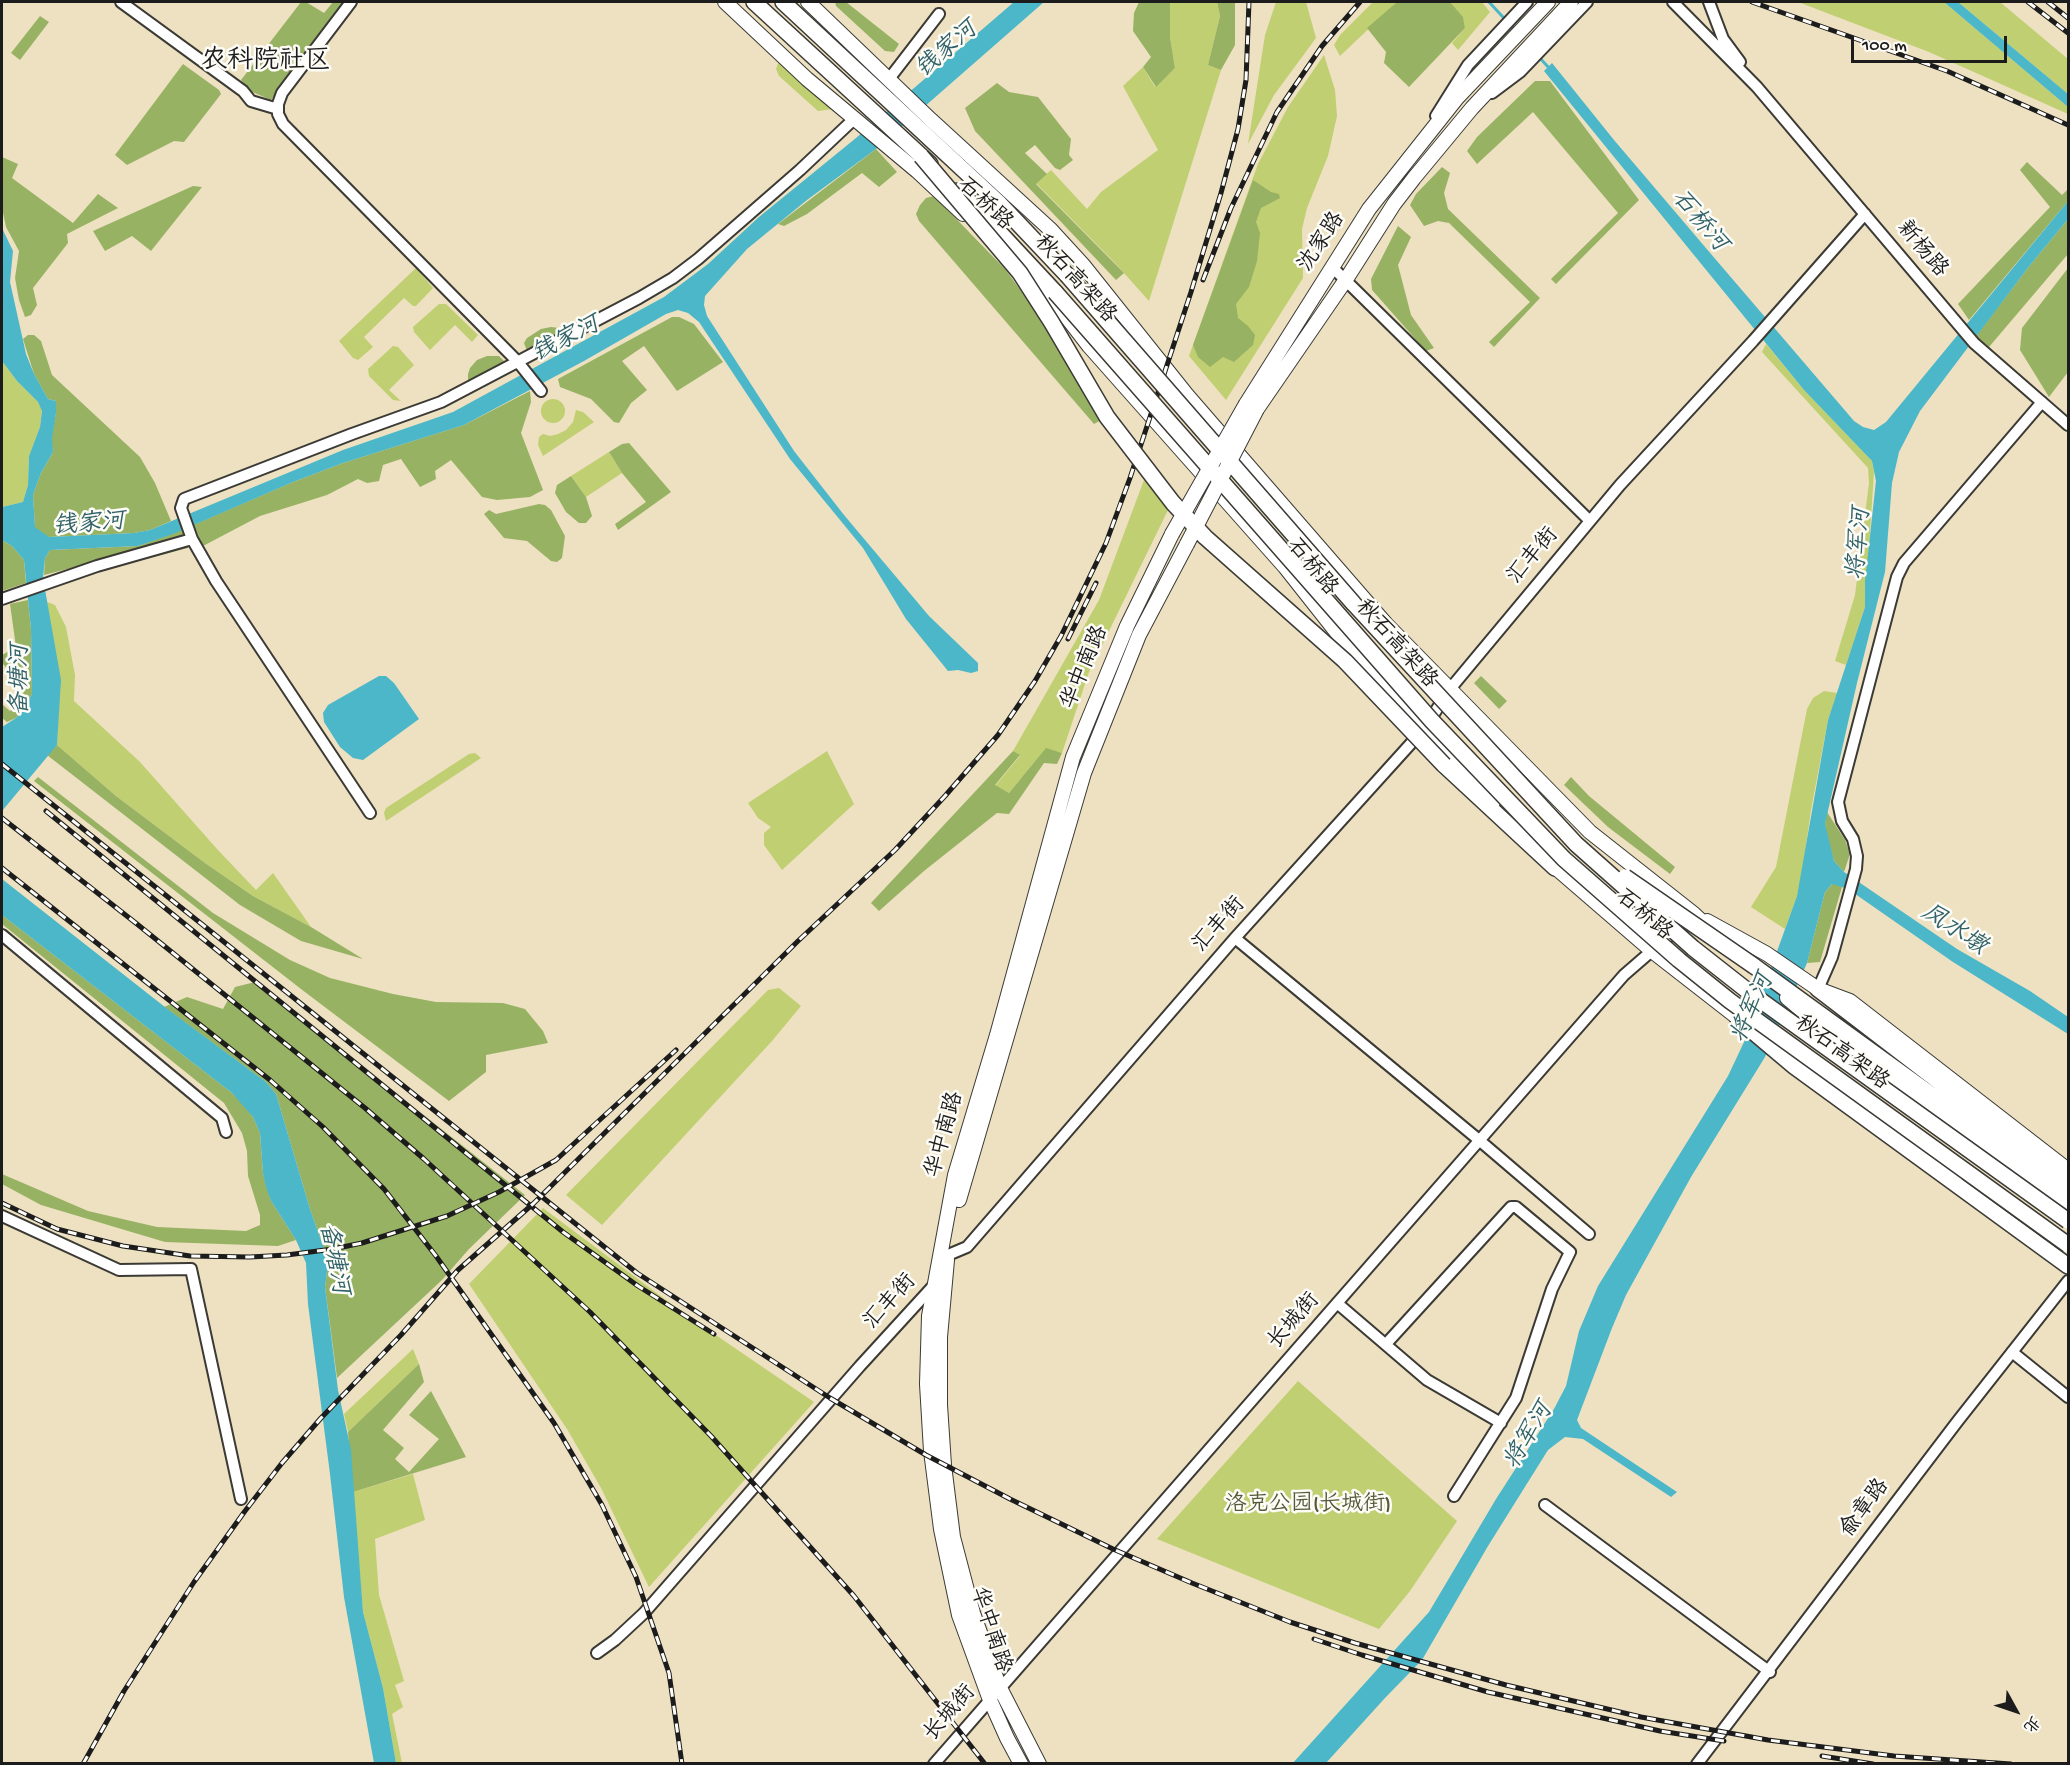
<!DOCTYPE html>
<html>
<head>
<meta charset="utf-8">
<style>
	body { margin:0 }
	#map { position:relative; width:2070px; height:1765px; overflow:hidden; background:#ede1c1; font-family:"Gochi Hand","LXGW WenKai TC",sans-serif }
	canvas { display:block }
	.frame { position:absolute; inset:0; border:3px solid #1c1c1c; pointer-events:none }
	.north { position:absolute; left:1986px; top:1681px; width:60px; height:60px; -webkit-text-stroke:4px #fdfcf7; paint-order:stroke; rotate:130deg; font-size:16px; font-weight:700; line-height:24px; text-align:center; color:#1c1c1c }
	.north::after { content:''; display:block; margin:auto; width:21px; height:27px; background:#1c1c1c; clip-path:polygon(50% 0,100% 100%,50% 72%,0 100%) }
	.scale { position:absolute; left:1851px; top:36px; width:156px; height:27px; box-sizing:border-box; border:3px solid #1c1c1c; border-top:0; padding-left:8px; font-size:18px; line-height:21px; white-space:nowrap; color:#1c1c1c; -webkit-text-stroke:4px #fdfcf7; paint-order:stroke }
</style>
</head>
<body>
<div id="map">
<canvas width="2070" height="1765"></canvas>
<div class="frame"></div>
<div class="north">北</div>
<div class="scale">100 m</div>
</div>
<script>
const c = document.querySelector('canvas').getContext('2d');
c.lineJoin = 'round';
function paint(path, color) { c.fillStyle = color; c.fill(path, 'evenodd'); }
const toPath = rows => new Path2D(rows.map(r => 'M' + r).join(''));
function stroke(path, color, width, dash) { c.strokeStyle = color; c.lineWidth = width; c.lineCap = dash ? 'butt' : 'round'; c.setLineDash(dash || []); c.stroke(path); }
function label(font, color, halo, rows, align = 'center') {
  c.font = font + ' "Gochi Hand","LXGW WenKai TC",sans-serif'; c.lineWidth = 5; c.setLineDash([]); c.textBaseline = 'middle'; c.strokeStyle = halo; c.fillStyle = color; for (const [text, x, y, turn = 0] of rows) {
    c.save(); c.translate(x, y); c.rotate((+turn || 0) * Math.PI / 180); c.textAlign = isNaN(turn) ? turn : align; if (halo) c.strokeText(text, 0, 0); c.fillText(text, 0, 0); c.restore();
  }
}
paint(toPath([
	[1170,2,1217,2,1220,16,1208,65,1221,70,1149,301,1115,263,1036,183,1051,170,1087,209,1101,192,1158,150,1123,86,1143,67,1155,87,1175,68,1170,37],
	[1276,2,1306,2,1316,38,1274,95,1248,144,1265,35],
	[1373,2,1397,2,1340,56,1334,45,1340,35],
	[1450,2,1482,2,1490,12,1458,50,1452,43,1465,28,1463,18],
	[1798,2,1944,2,2068,107,2068,114,1929,52],
	[1958,2,2000,2,2068,59,2068,94],
	[1324,55,1335,90,1337,116,1328,156,1307,208,1302,229,1303,278,1226,400,1189,356,1258,164,1288,107],
	[779,61,833,109,818,111,779,76,776,69],
	[416,268,433,288,416,306,413,306,404,298,364,337,373,347,358,360,353,358,339,341],
	[439,304,446,304,478,335,472,342,455,325,430,350,414,332,413,327],
	[1766,344,1804,390,1872,461,1874,472,1865,607,1846,665,1835,661,1855,595,1869,483,1868,468,1762,352],
	[393,346,398,347,414,365,389,390,401,401,393,400,369,376,368,369],
	[2,361,17,381,38,402,42,410,40,427,29,456,28,485,23,502,2,507],
	'541 411a12 12 0 1 1 24 0a12 12 0 1 1-24 0Z',
	[576,410,583,412,594,422,543,456,538,445,539,437,543,434,550,436,558,434,566,430,573,422],
	[609,452,622,473,586,497,571,476],
	[1144,480,1169,508,1089,672,1062,753,1046,749,1009,793,995,786,1020,756,1013,751,1099,600],
	[47,602,55,605,66,627,75,675,74,701,140,762,217,849,256,890,273,873,311,927,253,896,205,863,116,796,57,745,58,714],
	[1824,691,1837,693,1828,720,1811,810,1802,873,1797,896,1785,929,1751,907,1776,867,1807,709,1813,698],
	[827,751,854,804,782,870,764,845,764,833,771,827,758,818,748,803],
	[475,753,481,758,386,821,384,813,386,808,469,754],
	[779,988,801,1006,772,1041,602,1225,566,1195,768,990],
	[543,1208,682,1312,814,1402,649,1587,601,1488,567,1429,469,1284],
	[413,1349,419,1364,348,1432,344,1414],
	[1298,1381,1457,1521,1410,1591,1379,1629,1157,1539],
	[413,1474,425,1520,375,1539,379,1595,404,1681,395,1685,403,1707,392,1714,402,1763,396,1763,383,1688,363,1612,353,1492]
]), '#c0cf71');
paint(toPath([
	[301,2,306,2,324,13,333,2,345,2,271,100,250,91,241,80],
	[835,2,846,2,899,44,894,52,885,51,836,6],
	[1139,2,1170,2,1170,37,1175,68,1156,87,1143,67,1151,57,1133,31,1134,13],
	[1217,2,1235,2,1235,45,1221,70,1208,65,1220,16],
	[1397,2,1450,2,1463,17,1465,28,1409,87,1384,63,1386,52,1367,28],
	[40,16,49,22,20,60,11,53],
	[183,64,219,90,221,94,184,142,174,141,127,165,115,155],
	[1535,81,1550,81,1639,200,1556,284,1551,279,1618,213,1533,112,1477,164,1467,151,1477,137],
	[997,83,1009,92,1038,97,1071,139,1069,155,1073,160,1060,170,1055,168,1035,145,1025,153,1047,174,1036,184,1124,273,1116,280,975,131,965,108],
	[876,149,897,172,879,187,862,173,807,214,784,226,778,224],
	[2,157,18,164,12,178,73,223,98,194,118,208,67,234,68,243,33,288,37,305,31,315,25,317,19,300,15,278,19,251,6,227,2,208],
	[2027,162,2062,195,2068,189,2068,201,1969,320,1958,304,2050,207,2020,170],
	[1442,167,1450,173,1444,193,1448,209,1540,298,1494,347,1489,342,1530,302,1449,223,1438,221,1424,226,1410,205,1416,194],
	[1253,180,1271,192,1279,194,1280,198,1261,208,1256,222,1260,233,1257,261,1249,287,1236,304,1238,318,1248,326,1255,335,1253,345,1234,362,1223,357,1210,367,1198,357,1193,345],
	[193,186,202,187,151,251,132,236,105,251,93,231],
	[934,196,1005,269,1077,367,1107,417,1094,424,919,221,916,214,920,205,926,198],
	[2068,219,2068,254,1989,347,1976,336,2027,269],
	[1398,226,1411,237,1398,265,1411,315,1434,348,1426,351,1372,290,1371,279],
	[2068,268,2068,372,2049,397,2020,350,2022,328],
	[672,317,679,317,694,324,723,362,677,391,644,346,622,361,647,390,631,403,619,423,614,422,591,399,560,387,558,379],
	[551,327,559,328,564,333,527,351,524,343,527,338,541,329],
	[28,335,34,335,41,341,52,375,140,457,155,483,171,521,150,530,134,533,48,537,35,528,33,495,41,473,53,452,51,438,56,413,56,401,48,399,34,374,23,339],
	[487,356,499,356,506,363,468,380,468,374,470,368,477,360],
	[530,391,531,402,521,433,543,490,530,497,497,500,482,497,451,460,435,471,436,479,420,487,401,459,383,465,379,481,367,483,358,479,327,495,260,516,203,546,193,525,293,482,343,463,464,425],
	[629,443,671,492,618,530,615,524,646,502,622,473,609,452,622,444],
	[571,476,586,497,592,516,586,523,579,523,566,512,555,493,557,485],
	[539,504,545,505,551,510,565,536,562,558,557,562,551,561,527,541,504,538,484,514,489,510,496,514],
	[182,530,188,548,126,564,117,556,44,575,45,558,50,550,138,546],
	[2,540,12,546,24,560,26,583,2,591],
	[28,600,31,629,32,694,24,708,16,718,7,722,2,718,2,704,10,711,19,704,25,689,3,664,2,655,16,647,10,604],
	[1481,676,1507,701,1499,709,1474,683],
	[57,745,116,796,205,863,253,896,311,927,363,959,301,941,240,905,47,755],
	[1046,748,1062,753,1057,764,1044,763,1009,814,997,813,924,871,879,911,871,903,1013,751,1020,755,995,785,1009,793],
	[38,777,213,913,290,960,330,978,393,994,436,1002,503,1003,525,1009,543,1031,548,1043,486,1055,486,1072,449,1101,301,989,34,781],
	[1571,777,1589,796,1675,867,1670,874,1608,827,1564,785],
	[1827,812,1845,840,1850,854,1844,872,1834,861,1827,836,1825,824],
	[1833,883,1842,887,1820,962,1807,963,1825,892],
	[2,915,232,1093,245,1105,253,1117,260,1133,263,1173,271,1201,296,1240,278,1246,165,1242,41,1205,2,1184,2,1174,88,1211,157,1227,246,1231,260,1225,260,1215,248,1176,247,1151,242,1133,224,1103,2,924],
	[255,982,525,1195,469,1249,442,1280,337,1378,325,1287,329,1257,323,1246,310,1209,276,1094,266,1082,164,1007,187,997,223,1009,235,987],
	[419,1364,424,1382,383,1430,404,1448,395,1459,409,1472,439,1439,409,1415,431,1391,466,1457,353,1492,348,1432]
]), '#98b263');
paint(toPath([
	[1014,2,1044,2,876,149,807,200,747,249,705,296,704,305,707,316,794,451,844,515,929,616,978,663,978,671,971,673,958,670,948,671,906,619,863,548,790,459,699,322,688,313,678,310,666,314,584,361,464,425,343,463,293,482,173,534,138,546,50,550,45,558,43,578,61,680,57,745,2,811,2,727,16,718,24,708,32,694,31,629,24,560,12,546,2,540,2,507,23,502,28,485,29,456,40,427,42,411,38,402,17,381,2,361,2,228,13,251,10,282,26,354,34,374,48,399,56,401,56,413,52,438,53,452,41,473,33,495,35,527,49,537,134,533,150,530,343,450,453,412,664,297,708,264,759,217,856,138],
	[1944,2,1958,2,2068,94,2068,107],
	[1552,63,1614,140,1711,254,1854,421,1863,427,1874,430,1886,422,2068,201,2068,219,2027,269,1920,411,1899,452,1892,483,1885,572,1857,683,1825,824,1834,861,1844,872,1957,949,2030,991,2068,1017,2068,1034,1953,962,1848,889,1832,884,1825,892,1807,963,1765,1057,1691,1177,1626,1295,1612,1328,1577,1420,1581,1428,1677,1492,1671,1497,1583,1439,1565,1437,1548,1450,1488,1546,1422,1660,1385,1698,1326,1763,1292,1764,1429,1612,1496,1499,1554,1409,1566,1386,1579,1331,1598,1286,1728,1076,1745,1040,1797,896,1828,720,1865,607,1865,581,1876,481,1872,461,1804,390,1544,71],
	[379,676,386,676,394,683,419,719,363,760,353,758,340,747,324,722,323,713,328,705],
	[2,879,170,1011,266,1082,276,1094,310,1209,323,1246,329,1257,325,1287,338,1390,351,1450,363,1612,383,1688,396,1763,374,1763,344,1597,330,1474,308,1304,306,1263,296,1240,271,1201,266,1187,263,1173,260,1133,253,1117,232,1093,2,915]
]), '#4bb7c8');
stroke(toPath([
	[1489,2,1515,30],
	[1539,57,1549,68]
]), '#4bb7c8', 3);
const minor = toPath([
	[121,2,243,91,251,101,278,109],
	[351,2,282,93,278,104,278,114,283,124,518,362,541,391],
	[1673,2,1757,87,1974,343,2068,425],
	[1709,2,1723,39,1740,62],
	[889,79,939,14],
	[1492,93,1520,72,1587,2],
	[1436,116,1468,65,1527,2],
	[1332,267,1590,521],
	[2,599,97,566,192,539],
	[370,813,216,581,192,539,181,508,184,499,352,434,441,402,639,298,673,278,698,259,800,170,854,119],
	[2,935,222,1118,226,1132],
	[1235,938,1479,1140,1589,1234],
	[1818,989,1832,957,1856,869,1857,856,1853,839,1842,821,1838,802,1897,577,1904,563,2042,402],
	[2,1216,119,1270,191,1269,241,1499],
	[944,1264,948,1255,967,1247,1235,938,1424,729,1450,689,1620,485,1753,341,1865,214],
	[1337,1303,1427,1380,1501,1423],
	[1386,1344,1511,1207,1516,1207,1570,1252,1552,1289,1516,1398,1454,1496],
	[2012,1352,2068,1397],
	[1545,1505,1770,1672],
	[597,1653,615,1640,644,1613,860,1366,935,1284],
	[934,1764,1624,975,1692,916],
	[1697,1764,1957,1422,2068,1281]
]);
const major = toPath([
	[725,2,807,79,917,171,963,214],
	[808,2,931,120,1051,230,1084,266,1187,395,1386,624,1590,832,1694,914,1712,931],
	[1024,273,1062,311,1089,346,1285,567,1353,653,1493,802],
	[1246,404,1369,209,1457,98,1548,2],
	[1257,409,1345,281,1394,204,1414,178,1472,108,1571,2],
	[1549,862,1652,951,1747,1025],
	[1707,921,1767,954,1818,989,1850,1001,2068,1170],
	[1787,998,1812,1019,2068,1206],
	[1829,1083,1957,1174],
	[959,1200,1084,773,1139,635,1187,544],
	[947,1260,940,1337,940,1405,944,1465,953,1537,973,1613,1000,1688,1039,1764],
	[1021,1764,1007,1738,990,1700,959,1615,941,1529,931,1451,927,1384,929,1316,955,1175,997,1035,1073,757,1127,626,1172,534]
]);
const highway = toPath([
	[754,2,930,164],
	[783,2,998,202,1067,275],
	[958,191,987,219,1055,292],
	[1444,765,1555,868],
	[1754,966,1969,1122,2068,1197],
	[1818,989,2040,1159,2068,1183],
	[1738,1019,1795,1067,2068,1266]
]);
stroke(minor, '#3b3a35', 14);
stroke(major, '#3b3a35', 16);
stroke(highway, '#3b3a35', 18);
stroke(minor, '#fff', 10);
stroke(major, '#fff', 14);
stroke(highway, '#fff', 15);
const rail = toPath([
	[1752,2,1947,71,2068,125],
	[2028,2,2068,33],
	[2048,2,2068,18],
	[1203,280,1231,208,1277,112,1322,46,1360,2],
	[1068,639,1096,583],
	[2,764,637,1273,830,1398,926,1455,1010,1499,1113,1549,1192,1583,1290,1622,1355,1643,1506,1685,1641,1717,1768,1740,1894,1756,2011,1764],
	[46,811,563,1232,638,1286,714,1334],
	[2,818,137,924,365,1108,424,1159,590,1312,711,1436,854,1596,985,1764],
	[2,868,270,1080,323,1127,384,1189,436,1256,554,1423,602,1505,636,1577,669,1673,682,1764],
	[2,1203,57,1229,123,1246,190,1256,250,1257,287,1255,333,1249,362,1243,447,1216,499,1192,556,1160,676,1050],
	[1314,1639,1362,1655,1488,1692,1660,1731,1724,1741],
	[1822,1756,1873,1764],
	[83,1764,124,1691,194,1582,245,1511,282,1463,321,1418,401,1335,458,1270,534,1203,798,941,895,850,945,796,998,735,1035,681,1061,636,1106,543,1130,478,1191,292,1221,193,1238,129,1246,80,1249,2]
]);
stroke(rail, '#1c1c1c', 5);
stroke(rail, '#fdfcf7', 3, [9]);
const majorBridge = toPath([
	[1172,534,1246,404],
	[1187,544,1257,409]
]);
const highwayBridge = toPath([
	[921,156,1020,273,1052,323,1107,417,1173,503,1205,537,1345,661,1444,765],
	[1067,275,1354,604,1576,844,1693,948,1749,992,2068,1221],
	[1055,292,1432,721,1564,859,1679,960,1730,1001,2068,1245],
	[1625,877,1754,966]
]);
stroke(majorBridge, '#3b3a35', 16, []);
stroke(highwayBridge, '#3b3a35', 18, []);
stroke(majorBridge, '#fff', 14);
stroke(highwayBridge, '#fff', 15);
label('22px', '#1c1c1c', '#fdfcf7', [
	["石桥路",984,205,43],
	["沈家路",1323,243,-57],
	["新杨路",1921,250,50],
	["秋石高架路",1074,280,48],
	["汇丰街",1534,557,-50],
	["石桥路",1311,568,51],
	["秋石高架路",1395,645,48],
	["华中南路",1086,668,-67],
	["石桥路",1643,916,40],
	["汇丰街",1220,926,-48],
	["秋石高架路",1841,1054,36],
	["华中南路",946,1135,-74],
	["汇丰街",891,1303,-48],
	["长城街",1295,1322,-49],
	["俞章路",1866,1509,-53],
	["华中南路",989,1630,72],
	["长城街",951,1714,-49]
]);
label('22px', '#555b3a', '#fdfcf7', [
	["洛克公园(长城街)",1308,1506]
]);
label('italic 24px', '#316269', '#fdfcf7', [
	["钱家河",948,51,-41],
	["石桥河",1698,222,50],
	["钱家河",567,341,-27],
	["钱家河",89,526,-5],
	["将军河",1861,544,-85],
	["备塘河",22,680,-90],
	["凤水墩",1953,931,33],
	["将军河",1754,1009,-66],
	["备塘河",332,1259,79],
	["将军河",1530,1437,-59]
]);
label('26px', '#1c1c1c', '#fdfcf7', [
	["农科院社区",266,63]
]);
</script>
</body>
</html>
